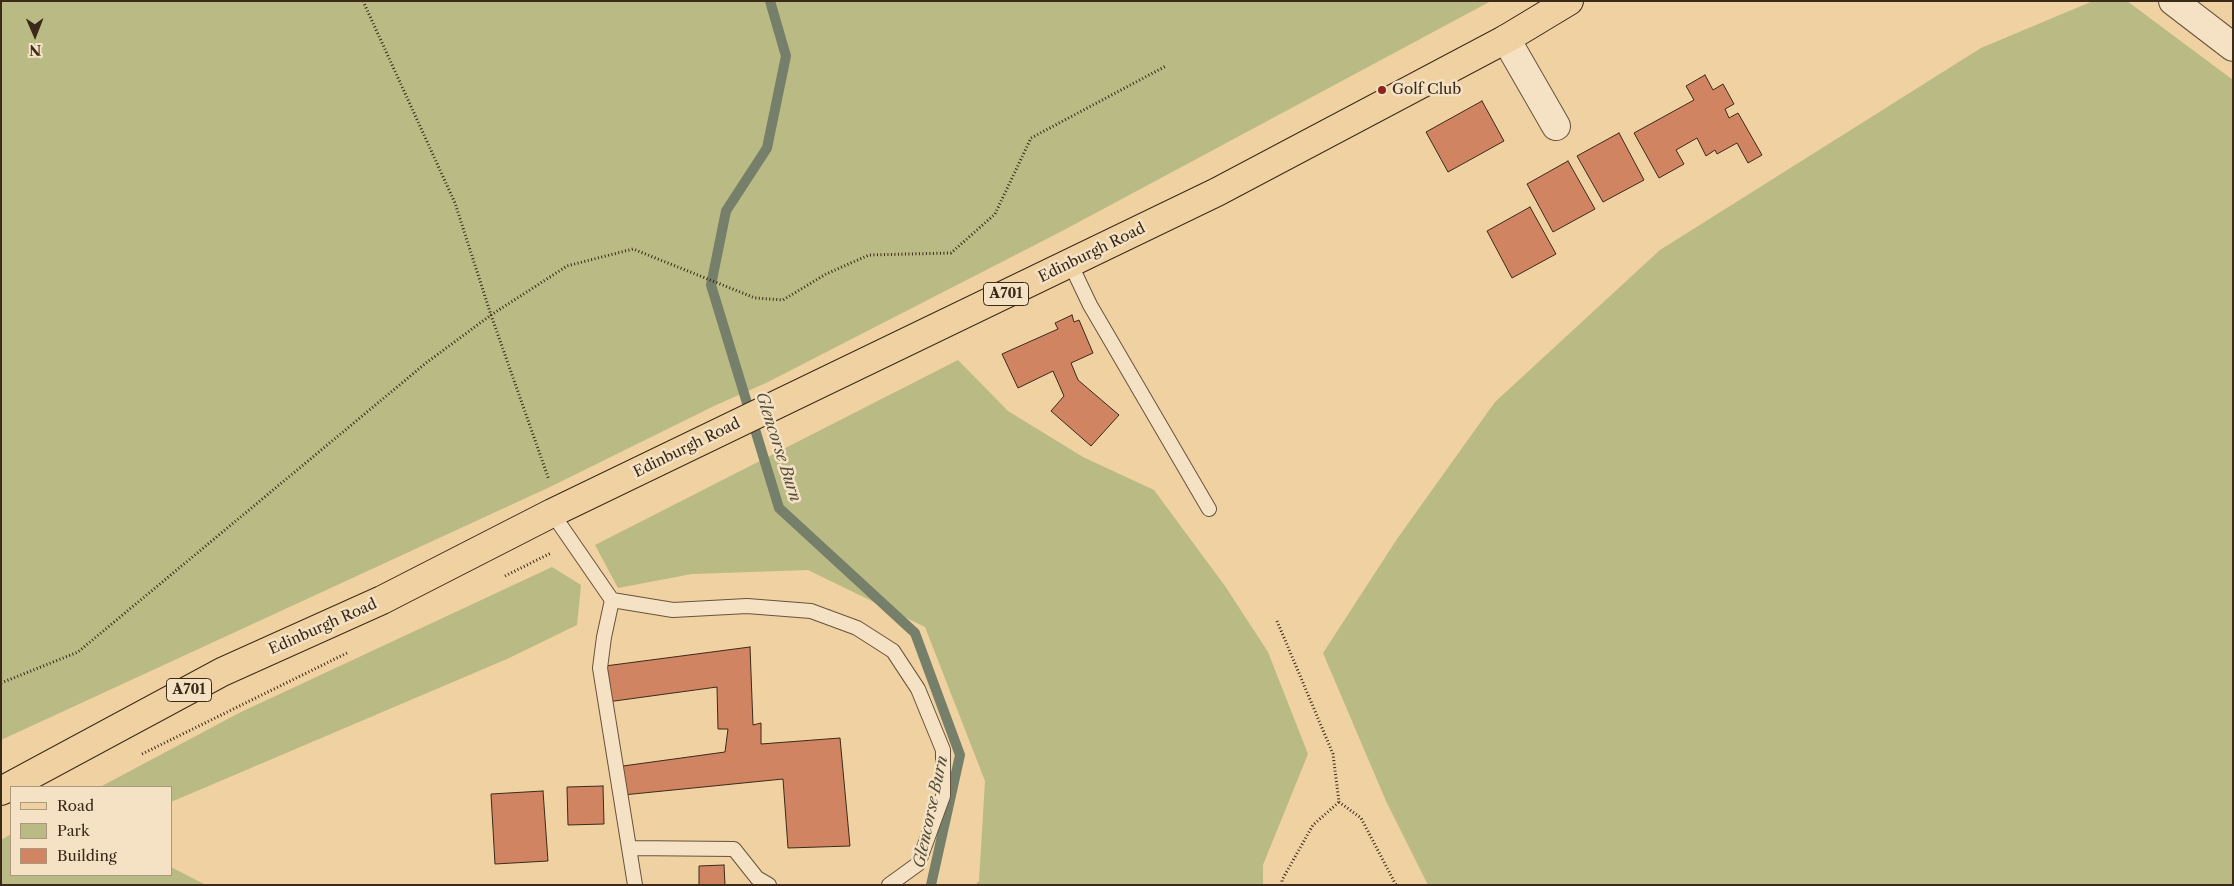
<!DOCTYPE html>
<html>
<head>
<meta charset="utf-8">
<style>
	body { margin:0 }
	#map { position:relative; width:2234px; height:886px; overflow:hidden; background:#efd1a2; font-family:"Libre Caslon Text",serif }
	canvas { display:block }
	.frame { position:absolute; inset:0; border:2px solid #3b2a1a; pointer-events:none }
	.legend { position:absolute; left:10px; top:786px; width:162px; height:90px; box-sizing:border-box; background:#f5e1c3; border:1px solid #ab987f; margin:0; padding:6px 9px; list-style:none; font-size:15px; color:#3b2a1a }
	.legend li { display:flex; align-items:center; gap:10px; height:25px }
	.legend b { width:25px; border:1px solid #ab987f }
	.north { position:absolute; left:10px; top:10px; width:50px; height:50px; -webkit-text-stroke:4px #f5e1c3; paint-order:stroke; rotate:179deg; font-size:14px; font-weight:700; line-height:20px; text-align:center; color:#3b2a1a }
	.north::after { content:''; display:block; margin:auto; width:18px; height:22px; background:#3b2a1a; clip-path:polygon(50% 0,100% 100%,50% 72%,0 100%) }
</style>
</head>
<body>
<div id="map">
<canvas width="2234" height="886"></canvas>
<div class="frame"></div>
<ul class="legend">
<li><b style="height:6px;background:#efd1a2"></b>Road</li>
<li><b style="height:14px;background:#babb84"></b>Park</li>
<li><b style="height:14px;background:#d08461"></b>Building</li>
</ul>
<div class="north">N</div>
</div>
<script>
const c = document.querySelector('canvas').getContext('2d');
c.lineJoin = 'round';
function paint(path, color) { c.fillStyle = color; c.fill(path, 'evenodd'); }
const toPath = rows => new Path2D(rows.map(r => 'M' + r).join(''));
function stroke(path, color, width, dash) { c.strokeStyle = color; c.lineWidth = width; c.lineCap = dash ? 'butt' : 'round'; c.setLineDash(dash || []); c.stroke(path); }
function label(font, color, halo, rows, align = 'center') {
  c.font = font + ' "Libre Caslon Text",serif'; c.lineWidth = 5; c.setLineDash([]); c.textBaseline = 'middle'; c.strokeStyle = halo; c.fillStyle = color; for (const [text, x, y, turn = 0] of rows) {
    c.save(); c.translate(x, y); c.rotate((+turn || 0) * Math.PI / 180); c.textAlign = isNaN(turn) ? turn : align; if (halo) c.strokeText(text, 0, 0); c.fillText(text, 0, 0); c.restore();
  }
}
paint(toPath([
	[1,1,1491,1,1064,230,766,383,714,406,552,486,1,740],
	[2093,1,2127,1,2233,80,2233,885,1428,885,1386,801,1323,653,1397,539,1495,402,1660,250,1981,48],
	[958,360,1008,411,1083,457,1154,490,1225,586,1268,652,1308,754,1263,865,1263,885,975,885,979,881,985,781,925,627,808,570,692,574,618,588,595,545],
	[552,567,581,585,577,625,507,659,171,802,171,787,100,787,239,713],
	[11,834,11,875,171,875,171,867,206,885,1,885,1,840]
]), '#babb84');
stroke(toPath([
	[770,1,786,56,767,148,726,211,711,285,779,508,915,633,960,755,931,885]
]), '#757f6a', 10);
const building = toPath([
	[1705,75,1713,90,1723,84,1734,104,1725,109,1729,118,1738,113,1762,155,1748,163,1737,143,1717,154,1715,150,1706,156,1697,138,1676,150,1684,164,1659,178,1634,133,1694,100,1686,86,1705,75],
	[1482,101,1504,141,1448,172,1426,132,1482,101],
	[1619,133,1644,180,1603,202,1577,156,1619,133],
	[1568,161,1595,209,1553,232,1527,184,1568,161],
	[1530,207,1556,254,1512,278,1487,231,1530,207],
	[1072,315,1074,322,1079,320,1093,353,1071,363,1078,380,1119,415,1091,446,1051,411,1064,396,1053,371,1018,388,1002,354,1058,329,1055,323,1072,315],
	[750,647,753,725,761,723,761,744,840,738,850,846,788,848,783,779,623,795,623,766,725,752,728,729,718,729,717,687,607,702,605,666,750,647],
	[603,786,604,824,568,825,567,787,603,786],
	[543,791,548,861,495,864,491,794,543,791],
	[724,865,725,885,699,885,699,866,724,865]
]);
paint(building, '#d08461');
stroke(building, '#3b2a1a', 1);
const service = toPath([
	[1070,263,1090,305,1209,509],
	[552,513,612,600,604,637,600,668,635,885],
	[612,600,673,610,747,606,811,611,857,628,893,651,918,689,943,750,943,796,918,864,889,885],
	[629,848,734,849,757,878,769,885]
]);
const minor = toPath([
	[2173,1,2233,47],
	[1506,39,1556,126]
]);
const primary = toPath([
	[1,791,222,672,382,600,552,513,1217,192,1506,39,1569,1]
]);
stroke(service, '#68543c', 16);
stroke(minor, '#68543c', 30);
stroke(primary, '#3b2a1a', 30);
stroke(toPath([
	[363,1,455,203,491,315,549,480],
	[505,576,551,553],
	[1277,621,1333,754,1339,802,1361,818,1396,885],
	[1,683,78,652,426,363,491,315,567,266,633,249,755,298,783,300,826,274,869,255,951,253,995,214,1031,138,1166,66],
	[142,754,347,653],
	[1282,885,1282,880,1313,825,1339,802]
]), '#3b2a1a', 3, [1, 2.5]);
stroke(service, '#f5e1c3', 14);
stroke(minor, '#f5e1c3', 28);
stroke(primary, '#efd1a2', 28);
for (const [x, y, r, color] of [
	[1382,90,5,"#8f2418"]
]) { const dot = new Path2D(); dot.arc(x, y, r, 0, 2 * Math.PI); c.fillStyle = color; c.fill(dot); stroke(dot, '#f5e1c3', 2); }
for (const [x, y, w] of [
	[1006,294,45],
	[189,690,45]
]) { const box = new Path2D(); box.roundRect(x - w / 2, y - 11.5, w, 23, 4); c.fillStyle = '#f5e1c3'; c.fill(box); stroke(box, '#3b2a1a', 1); }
label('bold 14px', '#3b2a1a', null, [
	["A701",1006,294],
	["A701",189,690]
]);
label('15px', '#3b2a1a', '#f5e1c3', [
	["Golf Club",1392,90]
], 'left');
label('15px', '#3b2a1a', '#f5e1c3', [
	["Edinburgh Road",1092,253,-26],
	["Edinburgh Road",687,448,-26],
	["Edinburgh Road",323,627,-24]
]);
label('italic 16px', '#534e3c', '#f5e1c3', [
	["Glencorse Burn",778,447,72],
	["Glencorse Burn",931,812,-78]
]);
</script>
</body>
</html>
